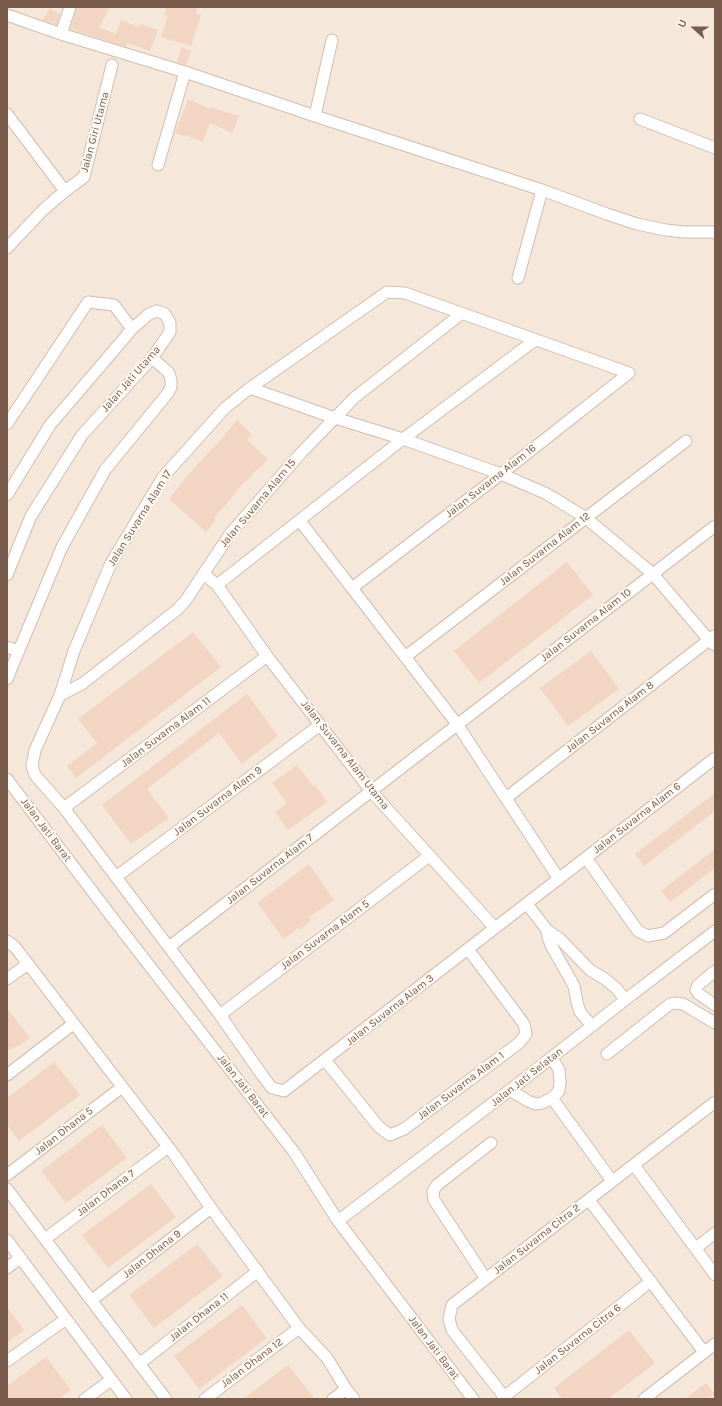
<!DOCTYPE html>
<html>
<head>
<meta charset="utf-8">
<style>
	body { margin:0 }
	#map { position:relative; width:722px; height:1406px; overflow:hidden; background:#fdf6ec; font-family:Karla,sans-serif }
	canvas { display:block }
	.frame { position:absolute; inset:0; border:8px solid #7a5c4d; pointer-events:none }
	.north { position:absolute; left:674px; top:8px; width:40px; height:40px; -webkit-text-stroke:3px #fffaf3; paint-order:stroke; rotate:291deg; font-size:11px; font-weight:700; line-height:16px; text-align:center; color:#7a5c4d }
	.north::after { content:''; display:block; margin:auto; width:14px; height:18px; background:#7a5c4d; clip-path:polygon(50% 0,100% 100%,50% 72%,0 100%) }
</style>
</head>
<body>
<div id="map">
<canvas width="722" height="1406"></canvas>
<div class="frame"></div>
<div class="north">U</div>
</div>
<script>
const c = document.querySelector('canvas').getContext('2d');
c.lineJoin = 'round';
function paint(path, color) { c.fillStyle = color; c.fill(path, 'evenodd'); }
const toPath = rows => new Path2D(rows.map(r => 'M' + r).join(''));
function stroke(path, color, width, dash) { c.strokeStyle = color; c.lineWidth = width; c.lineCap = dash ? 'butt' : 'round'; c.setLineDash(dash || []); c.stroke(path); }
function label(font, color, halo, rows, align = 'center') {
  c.font = font + ' Karla,sans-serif'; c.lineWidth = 4; c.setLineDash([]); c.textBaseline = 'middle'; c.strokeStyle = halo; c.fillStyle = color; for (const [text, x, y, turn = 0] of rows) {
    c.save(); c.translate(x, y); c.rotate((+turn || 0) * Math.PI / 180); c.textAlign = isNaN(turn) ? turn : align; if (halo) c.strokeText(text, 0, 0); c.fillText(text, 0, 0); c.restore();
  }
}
paint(toPath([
	[7,7,715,7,715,1399,7,1399]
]), '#f5e8da');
paint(toPath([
	[77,7,110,7,99,27,116,34,121,20,139,27,140,24,158,30,150,51,128,43,126,47,70,29],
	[167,7,198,7,196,13,201,15,191,46,161,37,168,16,164,15],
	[50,8,60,14,57,25,43,20],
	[182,47,191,51,186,65,177,62],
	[188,99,210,109,211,107,239,116,232,133,210,123,203,142,185,135,184,136,175,133],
	[237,420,252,434,247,440,268,459,258,470,257,469,246,482,245,481,234,494,234,495,214,518,216,520,206,532,169,499,188,475,216,444,217,444],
	[567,562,593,595,479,683,454,651],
	[193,632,221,667,76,778,67,766,97,743,78,719],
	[591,651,619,689,568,726,540,688],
	[247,694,278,736,242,764,219,733,147,789,169,818,131,844,102,805],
	[297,765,313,786,315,785,327,802,288,830,275,812,287,803,272,783],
	[715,793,715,811,644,866,635,854],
	[715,849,715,868,670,902,661,891],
	[309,864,334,900,309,917,311,921,299,930,298,928,284,939,257,903],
	[7,1008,30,1038,15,1048,14,1047,7,1052],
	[54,1062,80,1095,19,1141,7,1124,7,1098],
	[102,1125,127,1158,66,1203,41,1171],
	[151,1184,176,1217,108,1268,82,1235],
	[197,1244,223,1276,154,1328,129,1295],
	[242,1305,267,1338,199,1389,174,1356],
	[7,1307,24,1330,7,1343],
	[629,1330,655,1363,608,1399,562,1399,554,1388],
	[46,1357,71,1390,59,1399,7,1399,7,1386],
	[288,1365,315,1399,243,1399,264,1383],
	[706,1383,715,1394,709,1399,684,1399]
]), '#f3d5c3');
const minor = toPath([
	[7,15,61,34,185,72,315,116,542,190,607,214,637,224,666,230,684,232,712,232,715,233],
	[61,34,70,7],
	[7,114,65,191,43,210,7,248],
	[315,116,332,40],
	[640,119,715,148],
	[158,165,185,72],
	[65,191,84,177,112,65],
	[518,278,542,190],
	[629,373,405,293,387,292,250,388,225,408,163,477,111,563,74,651,60,695,35,750,32,766,35,775,64,808,220,1015,262,1075,272,1088,284,1091,715,758],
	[250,388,335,418,403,439,501,474,547,494,586,518,653,574,709,640,715,645],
	[7,424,88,302,114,305,132,329],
	[7,495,50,425,132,329,149,314,157,311,165,314,170,323,170,332,152,358,82,435,31,516,7,575],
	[300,521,457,724,559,879],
	[204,574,217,585,267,656,371,791,495,928],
	[217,585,403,439,535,340],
	[352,588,501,474,629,373],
	[7,647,19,651],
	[405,657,686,441],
	[7,679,62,547,105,470,168,393,171,387,171,380,169,373,152,358],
	[60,695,82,684,178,609,186,600,230,534,301,453,354,398,461,314],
	[7,779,124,933,294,1152,338,1221,473,1399],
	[506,798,714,636],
	[64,808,267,656],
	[586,858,638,931,648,936,664,933,715,894],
	[116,877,320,725],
	[527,904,547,930,560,939,590,970,605,979,617,989,625,1000],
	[547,930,548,937,551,945,574,986,577,1002,580,1012,592,1026],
	[7,941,15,947,173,1153,211,1208,299,1328,327,1358,346,1389,354,1399],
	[169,947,715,526],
	[715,971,698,985,696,990,699,994,715,1005],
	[7,979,28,964],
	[220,1015,429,856],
	[607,1054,670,1004,675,1003,683,1004,715,1023],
	[325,1060,379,1127,390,1135,404,1129,519,1043,526,1034,524,1024,468,949],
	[7,1075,73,1024],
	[510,1090,528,1101,535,1104,542,1103,552,1098,559,1091,560,1081,559,1070,552,1058],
	[552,1098,612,1181],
	[634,1165,715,1275],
	[7,1175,122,1087],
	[7,1189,166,1399],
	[589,1200,704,1352],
	[338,1221,510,1090,625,1000,715,931],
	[45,1239,168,1147],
	[7,1240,126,1399],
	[696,1248,715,1233],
	[7,1268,20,1258],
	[486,1279,434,1200,433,1191,437,1185,491,1143],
	[92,1300,211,1208],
	[7,1361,66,1319],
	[139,1364,258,1271],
	[504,1397,651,1281],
	[85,1399,111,1380],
	[205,1399,299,1328],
	[333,1399,346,1389],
	[506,1399,452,1330,449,1319,452,1305,715,1102],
	[644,1399,715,1344]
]);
stroke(minor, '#d1beb0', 13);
stroke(minor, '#fff', 11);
label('11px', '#7a5c4d', '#fffaf3', [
	["Jalan Giri Utama",95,132,-75],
	["Jalan Jati Utama",131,379,-49],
	["Jalan Suvarna Alam 16",491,481,-38],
	["Jalan Suvarna Alam 15",258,503,-50],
	["Jalan Suvarna Alam 17",140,518,-58],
	["Jalan Suvarna Alam 12",545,549,-38],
	["Jalan Suvarna Alam 10",586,625,-38],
	["Jalan Suvarna Alam 8",610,717,-38],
	["Jalan Suvarna Alam 11",166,732,-37],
	["Jalan Suvarna Alam Utama",345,755,52],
	["Jalan Suvarna Alam 9",218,801,-37],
	["Jalan Suvarna Alam 6",637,818,-38],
	["Jalan Jati Barat",46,830,53],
	["Jalan Suvarna Alam 7",270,869,-38],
	["Jalan Suvarna Alam 5",325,935,-37],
	["Jalan Suvarna Alam 3",390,1010,-38],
	["Jalan Jati Selatan",527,1077,-38],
	["Jalan Jati Barat",243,1086,52],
	["Jalan Suvarna Alam 1",461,1086,-37],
	["Jalan Dhana 5",64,1131,-38],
	["Jalan Dhana 7",106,1193,-37],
	["Jalan Suvarna Citra 2",537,1239,-38],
	["Jalan Dhana 9",152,1254,-38],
	["Jalan Dhana 11",199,1317,-38],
	["Jalan Suvarna Citra 6",578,1339,-38],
	["Jalan Jati Barat",434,1348,53],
	["Jalan Dhana 12",252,1363,-37]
]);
</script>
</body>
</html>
